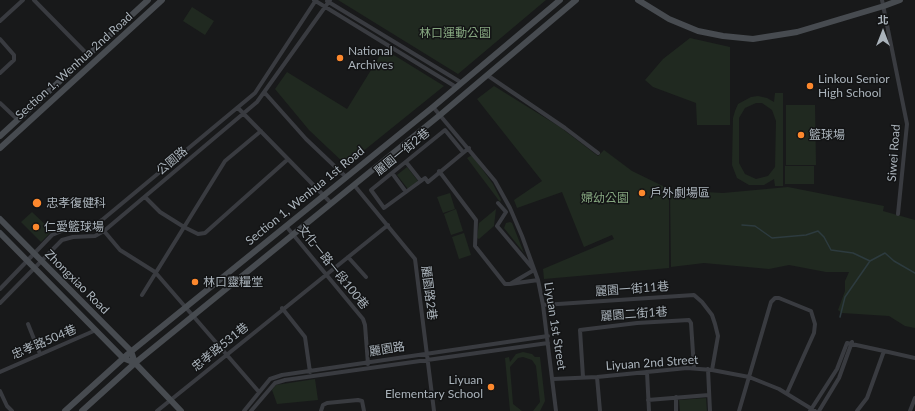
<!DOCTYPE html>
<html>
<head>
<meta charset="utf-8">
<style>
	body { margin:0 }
	#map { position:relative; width:915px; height:411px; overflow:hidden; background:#18191a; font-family:Lato,"Noto Sans TC",sans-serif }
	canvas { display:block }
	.north { position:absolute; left:863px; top:12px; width:40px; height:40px; -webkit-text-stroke:3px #131415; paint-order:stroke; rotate:0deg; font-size:11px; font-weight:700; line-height:16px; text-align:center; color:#aab3bb }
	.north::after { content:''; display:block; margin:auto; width:14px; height:18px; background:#aab3bb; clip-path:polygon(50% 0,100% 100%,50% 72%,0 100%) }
</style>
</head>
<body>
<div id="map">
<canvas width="915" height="411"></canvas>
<div class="north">北</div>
</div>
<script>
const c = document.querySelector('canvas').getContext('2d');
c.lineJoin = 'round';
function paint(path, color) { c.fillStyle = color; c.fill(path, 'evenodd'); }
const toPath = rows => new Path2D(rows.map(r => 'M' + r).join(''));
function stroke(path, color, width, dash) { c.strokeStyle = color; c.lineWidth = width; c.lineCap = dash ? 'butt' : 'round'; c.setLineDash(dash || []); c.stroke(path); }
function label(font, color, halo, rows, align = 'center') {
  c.font = font + ' Lato,"Noto Sans TC",sans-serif'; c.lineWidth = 3; c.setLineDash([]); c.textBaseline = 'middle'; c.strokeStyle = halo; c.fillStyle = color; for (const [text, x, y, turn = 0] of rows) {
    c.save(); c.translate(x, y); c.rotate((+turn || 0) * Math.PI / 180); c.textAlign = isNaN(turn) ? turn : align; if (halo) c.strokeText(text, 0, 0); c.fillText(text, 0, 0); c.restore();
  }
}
paint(toPath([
	[338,0,546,0,458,74],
	[192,7,214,21,205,35,183,21],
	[690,38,730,47,730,125,697,125,696,103,653,87,645,80,663,59],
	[384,49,444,86,346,165,309,130,275,89,287,72,347,109],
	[494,86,560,127,598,156,604,150,632,171,669,189,669,268,544,279,543,269,614,239,612,235,584,247,562,192,517,208,514,200,542,181,477,99],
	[775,93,783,93,783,186,775,186,774,179,764,185,749,185,737,178,732,165,733,118,735,111,738,104,751,97,758,96,767,98,774,102],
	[756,103,762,103,772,110,776,121,775,167,768,176,756,179,745,174,739,163,739,118,745,108],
	[786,105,815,105,816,165,786,165],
	[472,155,493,184,501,200,500,202,467,158],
	[785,166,814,166,814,184,785,184],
	[407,167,418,181,408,189,397,175],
	[788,187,884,206,883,211,915,220,915,328,905,326,889,316,842,313,838,310,845,291,845,281,849,272,826,272,789,265,769,269,704,263,671,267,670,190,723,193],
	[450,193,455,209,443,213,437,197],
	[456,209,463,231,451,235,444,214],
	[496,209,494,226,479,239,477,238,479,223],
	[32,212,52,231,41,242,21,222],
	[510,222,512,223,524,253,504,228,506,223],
	[464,233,471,255,459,259,452,237],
	[523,352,532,354,535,357,540,357,545,401,540,411,533,411,540,402,536,366,532,360,523,357,518,358,510,367,513,404,522,411,510,411,505,358,509,357,510,362,516,354],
	[315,379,318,400,277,404,272,390,276,385],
	[706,398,707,411,680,411,679,400]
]), '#202920');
stroke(toPath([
	[742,225,755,226,772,238,806,235,818,231,824,237,831,250,853,253,870,261,885,253,894,261,915,273],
	[840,317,845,297,870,261]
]), '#2d3b3f', 1.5);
stroke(toPath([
	[34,0,88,55],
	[314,0,456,87],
	[882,0,907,124,898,214],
	[327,1,462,83],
	[0,21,23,0],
	[0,39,14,55,14,60,0,73],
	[487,75,565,128,598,153],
	[265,93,306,139,346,177],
	[0,103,18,120],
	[433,107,495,181,510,208,522,236,538,280,543,305,556,411],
	[238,108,331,203],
	[463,152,445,130,371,190,384,208,425,178,428,182,469,148],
	[406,162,421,181],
	[439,171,476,220,475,246,505,284,510,284],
	[392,173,406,192],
	[354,185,415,259,434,411],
	[145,197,160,212,184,227,198,234,205,233,287,160],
	[498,203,506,212,497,226,534,270,510,284,538,280],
	[286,226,363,319,365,325,368,364],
	[104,231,120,250,155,272,259,392],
	[348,257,366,277],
	[0,289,52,235,64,230,93,226,102,220,255,93,316,0],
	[142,295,225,161,261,131],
	[0,303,62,240,73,237,95,236,104,231,257,102,330,0],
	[543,305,694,295,702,302,712,315,715,324,718,336,712,370],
	[282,308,305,337,310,372],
	[28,324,40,354],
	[708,369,710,411],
	[0,372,96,330],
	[647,372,649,411],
	[583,377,580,330,637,323,689,320,691,323,694,368],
	[597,377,600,411],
	[553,379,597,377,687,368,712,370,749,377,779,389,815,411],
	[0,391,7,406,12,411],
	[676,397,676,411],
	[648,400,709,395],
	[157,411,388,225],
	[244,411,270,379,282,375,548,336],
	[251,411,275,383,285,380,548,343],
	[321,411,323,405,327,403,358,400,362,401,364,411],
	[739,411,771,302,775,298,779,298,811,311,815,324,814,333,787,393],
	[810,411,837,369,847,343,884,351],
	[819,411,839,378,852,342],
	[857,411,867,398,884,351,915,358],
	[910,411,915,398]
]), '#393b40', 4);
stroke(toPath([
	[638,0,669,19,698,31,723,36,753,39,797,32,884,6,900,0],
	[0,136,148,0],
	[0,148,162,0],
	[0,219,131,351,135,363],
	[0,233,123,358,135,363,181,411],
	[65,411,128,354,433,107,560,0],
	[82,411,135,363,440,115,576,0]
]), '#474b50', 6);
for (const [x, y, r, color] of [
	[340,58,4,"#fd882d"],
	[810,86,4,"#fd882d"],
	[801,135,4,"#fd882d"],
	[642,193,4,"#fd882d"],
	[37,203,5,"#fd882d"],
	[36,227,4,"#fd882d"],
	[195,282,4,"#fd882d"],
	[491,387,4,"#fd882d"]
]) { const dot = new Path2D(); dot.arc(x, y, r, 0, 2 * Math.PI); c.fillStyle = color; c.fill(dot); stroke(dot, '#131415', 1.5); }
label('12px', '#86a780', '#131415', [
	["林口運動公園",455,33],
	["婦幼公園",605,198]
]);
label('12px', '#aab3bb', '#131415', [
	["National",348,51],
	["Archives",348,65],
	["Linkou Senior",818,79],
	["High School",818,93],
	["籃球場",809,135],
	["戶外劇場區",650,193],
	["忠孝復健科",46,203],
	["仁愛籃球場",44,227],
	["林口靈糧堂",203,282],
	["Liyuan",483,380,"right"],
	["Elementary School",483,394,"right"]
], 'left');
label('12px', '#aab3bb', '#131415', [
	["Section 1, Wenhua 2nd Road",74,66,-42],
	["麗園一街2巷",402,152,-39],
	["Siwei Road",894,153,-86],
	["公園路",172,161,-40],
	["Section 1, Wenhua 1st Road",305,196,-39],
	["文化一路一段100巷",333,267,51],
	["Zhongxiao Road",77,282,45],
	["麗園一街11巷",632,289,-4],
	["麗園路2巷",429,293,83],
	["麗園二街1巷",634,314,-4],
	["Liyuan 1st Street",555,326,81],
	["忠孝路504巷",44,342,-23],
	["忠孝路531巷",220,347,-39],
	["麗園路",387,349,-9],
	["Liyuan 2nd Street",652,363,-4]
]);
</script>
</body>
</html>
